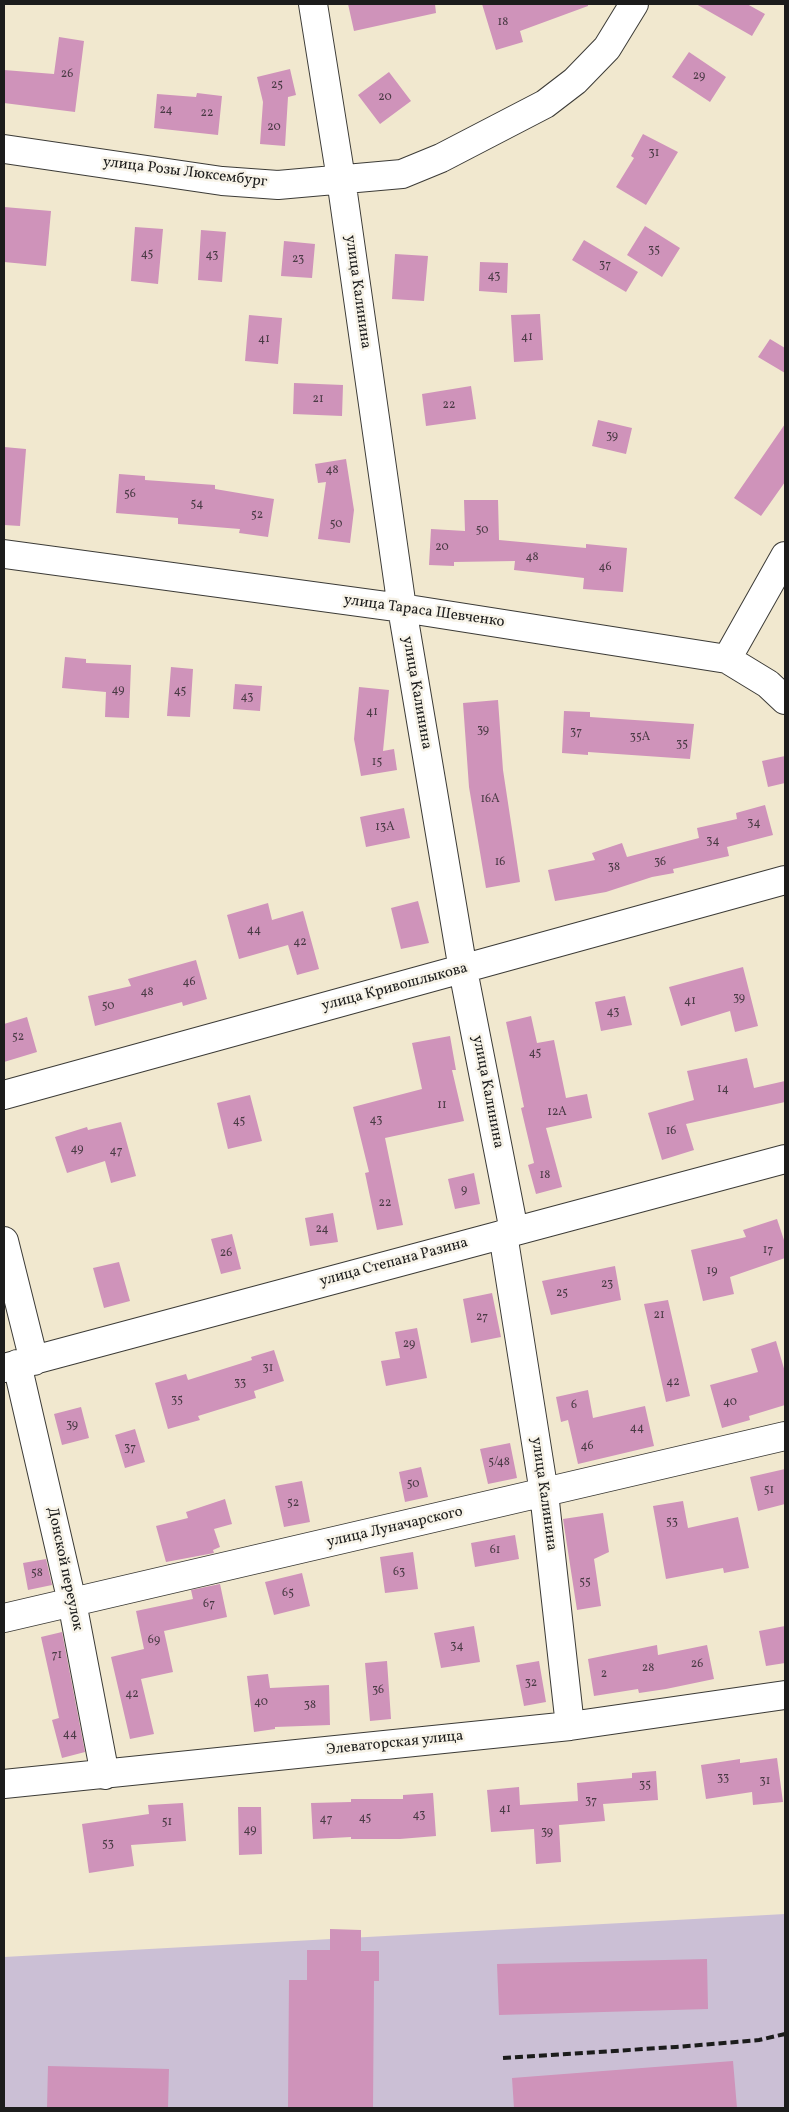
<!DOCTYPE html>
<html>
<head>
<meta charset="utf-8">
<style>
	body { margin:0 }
	#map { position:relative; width:789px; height:2112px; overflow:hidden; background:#f1e8cf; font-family:Vollkorn,serif }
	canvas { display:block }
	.frame { position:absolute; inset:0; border:5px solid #1c1c1c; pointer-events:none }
</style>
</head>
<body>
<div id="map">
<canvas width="789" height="2112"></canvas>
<div class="frame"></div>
</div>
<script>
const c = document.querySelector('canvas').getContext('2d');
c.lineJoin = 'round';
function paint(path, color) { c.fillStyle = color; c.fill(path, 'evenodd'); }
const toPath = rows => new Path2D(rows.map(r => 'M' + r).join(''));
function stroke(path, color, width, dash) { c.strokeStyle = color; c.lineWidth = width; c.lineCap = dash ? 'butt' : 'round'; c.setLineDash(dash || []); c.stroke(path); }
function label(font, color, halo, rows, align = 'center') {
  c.font = font + ' Vollkorn,serif'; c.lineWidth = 5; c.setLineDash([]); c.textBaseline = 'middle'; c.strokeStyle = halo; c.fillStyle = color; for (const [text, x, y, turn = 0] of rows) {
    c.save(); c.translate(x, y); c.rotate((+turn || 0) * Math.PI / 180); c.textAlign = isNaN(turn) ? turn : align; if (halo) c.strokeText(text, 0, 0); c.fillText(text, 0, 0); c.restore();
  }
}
paint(toPath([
	[785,1914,785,2108,4,2108,4,1957]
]), '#cbbfd5');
paint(toPath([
	[348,4,435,4,436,13,354,31],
	[482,4,588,4,588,6,520,31,523,42,496,50],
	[696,4,747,4,765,14,752,36],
	[59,37,84,41,75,112,4,103,4,70,54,74],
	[689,52,726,77,710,102,672,77],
	[290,69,296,95,288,97,285,146,260,144,263,102,257,77],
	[389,72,411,101,380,124,358,95],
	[197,93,222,96,218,135,154,128,157,94,196,97],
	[643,134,678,152,646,205,616,187,634,158,631,156],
	[4,207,51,211,46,266,4,262],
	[645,226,680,248,662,277,627,255],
	[135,227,163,229,158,284,131,281],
	[201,230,226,232,222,282,198,280],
	[584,240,638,272,626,292,572,260],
	[284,241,315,244,312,278,281,276],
	[395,254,428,256,424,301,392,299],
	[480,262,508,263,507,293,479,291],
	[540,314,543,360,514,362,511,315],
	[249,315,282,318,278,364,245,361],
	[770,339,785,348,785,373,758,357],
	[294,383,343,385,342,416,293,414],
	[471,386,476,419,426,426,422,394],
	[598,420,632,428,626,454,592,446],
	[785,424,785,482,761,516,734,498],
	[4,447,26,449,20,526,4,525],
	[346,459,354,510,350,543,318,539,326,482,318,483,315,464],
	[119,474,145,476,145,480,215,485,215,489,274,499,268,537,239,533,240,529,178,524,178,518,116,513],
	[464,500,498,500,499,540,586,548,586,544,627,548,623,592,583,589,584,578,514,570,515,561,454,562,454,566,429,565,431,529,465,531],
	[65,657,86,659,86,663,131,665,129,718,105,717,106,692,62,688],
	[171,667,193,669,190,717,167,716],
	[235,684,262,686,260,711,233,709],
	[359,687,389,690,383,751,394,749,397,770,361,776,354,739],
	[498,700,503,770,520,882,486,888,469,787,463,703],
	[564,711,590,712,590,717,694,724,690,759,588,752,588,755,562,753],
	[785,756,785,783,768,787,762,761],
	[765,805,773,835,727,847,729,856,673,869,674,873,652,877,606,892,555,901,548,870,595,860,592,853,622,843,627,857,699,838,697,828,737,819,736,813],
	[404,808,410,838,366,847,360,817],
	[418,901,429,943,401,949,391,908],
	[268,903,272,920,303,911,319,969,297,975,288,945,239,959,227,915],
	[196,960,207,999,183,1006,182,1002,95,1026,88,996,131,986,128,979],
	[743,967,758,1026,735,1032,730,1011,681,1026,669,987],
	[625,996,632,1025,601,1031,595,1002],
	[531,1016,537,1043,554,1040,566,1098,587,1094,592,1118,546,1128,562,1187,536,1194,528,1165,534,1163,521,1108,524,1107,506,1022],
	[27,1017,37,1052,4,1062,4,1024],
	[450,1036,456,1070,452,1070,464,1121,385,1138,403,1225,377,1230,365,1173,369,1172,353,1107,422,1089,412,1043],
	[747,1058,754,1088,785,1081,785,1102,686,1124,694,1150,662,1160,648,1113,694,1100,687,1071],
	[250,1095,262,1141,228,1149,217,1103],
	[121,1122,136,1176,111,1183,105,1161,67,1173,55,1137,87,1127,88,1130],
	[474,1173,480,1204,455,1209,448,1179],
	[333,1213,338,1242,310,1246,305,1218],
	[777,1219,785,1243,785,1258,730,1277,734,1294,703,1301,691,1250,746,1237,743,1230],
	[232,1234,241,1269,221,1274,211,1239],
	[119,1262,130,1301,104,1308,93,1268],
	[615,1266,621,1300,551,1315,542,1281],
	[492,1293,501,1337,471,1343,463,1299],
	[668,1300,690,1396,666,1402,644,1304],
	[417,1328,427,1378,386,1386,381,1361,400,1358,395,1332],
	[776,1341,785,1372,785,1405,749,1416,750,1420,722,1428,710,1385,758,1372,751,1349],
	[274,1350,284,1381,254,1391,256,1398,198,1416,200,1420,168,1429,155,1383,186,1374,188,1380,252,1360,251,1357],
	[588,1390,593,1418,645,1406,654,1446,578,1464,568,1420,561,1422,556,1397],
	[81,1407,89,1438,62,1445,54,1414],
	[135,1429,145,1462,125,1468,115,1435],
	[510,1443,517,1478,488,1484,480,1449],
	[421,1467,428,1497,405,1502,399,1472],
	[785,1469,785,1504,758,1511,750,1477],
	[302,1481,310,1522,284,1527,275,1486],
	[225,1499,232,1524,214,1529,220,1547,213,1550,214,1553,166,1562,156,1526,188,1518,186,1512],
	[683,1501,688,1528,738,1517,749,1568,724,1573,723,1568,666,1579,653,1506],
	[603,1513,609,1552,594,1559,601,1606,577,1610,563,1519],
	[515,1535,519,1559,475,1567,471,1543],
	[413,1552,418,1589,385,1593,380,1557],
	[46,1559,52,1585,28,1590,23,1563],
	[302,1573,310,1606,274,1615,265,1582],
	[220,1584,227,1617,164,1631,173,1672,141,1679,154,1734,130,1739,111,1657,144,1649,136,1611,193,1599,191,1590],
	[474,1626,480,1662,441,1668,434,1633],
	[785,1626,785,1663,766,1666,759,1631],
	[62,1632,85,1752,62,1758,52,1720,59,1718,41,1637],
	[657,1645,658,1655,707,1645,714,1679,666,1689,639,1693,638,1689,594,1696,588,1659],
	[387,1661,391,1719,370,1721,365,1663],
	[539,1661,546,1702,524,1706,516,1665],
	[268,1674,270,1688,329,1685,330,1725,275,1727,275,1729,254,1732,247,1676],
	[777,1758,783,1802,753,1805,752,1792,706,1799,701,1765,740,1759,740,1763],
	[656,1771,658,1800,603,1804,605,1821,559,1825,561,1862,536,1864,534,1829,491,1832,487,1790,519,1787,520,1805,578,1801,577,1783,632,1778,632,1773],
	[433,1793,436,1836,400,1839,351,1839,351,1837,313,1839,311,1803,351,1802,351,1799,403,1799,403,1795],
	[183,1803,186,1841,131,1845,134,1866,89,1873,82,1824,149,1814,148,1805],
	[238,1807,261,1807,262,1854,239,1855],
	[330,1929,361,1930,361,1951,379,1951,379,1981,374,1981,373,2108,288,2108,289,1980,307,1980,307,1950,330,1950],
	[707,1959,708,2009,499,2015,497,1964],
	[733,2061,737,2108,514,2108,512,2078],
	[48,2066,169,2069,168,2108,47,2108]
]), '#cf93ba');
const minor = toPath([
	[313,4,341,179,402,608,463,970,514,1231],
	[4,149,222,181,278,185,402,174,441,158,545,104,575,81,607,48,634,4],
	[4,554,402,608,727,659,785,556],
	[727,659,768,684,785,700],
	[4,1095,785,880],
	[503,1234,544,1493,570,1726],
	[4,1241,34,1361],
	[17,1364,72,1602,105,1775],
	[4,1368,785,1159],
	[4,1618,785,1436],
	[4,1784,570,1726,785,1695]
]);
stroke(minor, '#3c3b37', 30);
stroke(minor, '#fff', 28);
stroke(toPath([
	[503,2058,676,2047,759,2040,785,2034]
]), '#1c1c1c', 4, [8, 4]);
label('12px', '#493a44', null, [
	["18",503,23],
	["26",67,75],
	["29",699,77],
	["25",277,86],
	["20",385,98],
	["24",166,111],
	["22",207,114],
	["20",274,128],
	["31",654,154],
	["35",654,251],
	["45",147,255],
	["43",212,256],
	["23",298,260],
	["37",605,266],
	["43",494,277],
	["41",527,338],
	["41",264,340],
	["21",318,400],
	["22",449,406],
	["39",612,437],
	["48",332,471],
	["56",130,495],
	["54",197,505],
	["52",257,516],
	["50",336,525],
	["50",482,531],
	["20",442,548],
	["48",532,558],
	["46",605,568],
	["49",118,691],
	["45",180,692],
	["43",247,698],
	["41",372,713],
	["39",483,731],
	["37",576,733],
	["35А",640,738],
	["35",682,745],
	["15",377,763],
	["16А",490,800],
	["34",754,824],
	["13А",385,828],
	["34",713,842],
	["16",500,863],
	["36",660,863],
	["38",614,868],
	["44",254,931],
	["42",300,943],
	["46",189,983],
	["48",147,993],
	["39",739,999],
	["41",690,1002],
	["50",108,1007],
	["43",613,1013],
	["52",18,1038],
	["45",535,1054],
	["14",723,1090],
	["11",442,1106],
	["12А",557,1113],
	["43",376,1121],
	["45",239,1122],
	["16",671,1132],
	["49",77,1150],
	["47",116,1152],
	["18",545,1176],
	["9",464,1191],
	["22",385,1204],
	["24",322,1230],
	["17",768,1251],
	["26",226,1254],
	["19",712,1272],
	["23",607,1285],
	["25",562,1294],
	["21",659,1316],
	["27",482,1318],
	["29",409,1345],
	["31",268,1369],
	["42",673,1383],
	["33",240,1384],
	["35",177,1401],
	["40",730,1403],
	["6",574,1406],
	["39",72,1426],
	["44",637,1429],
	["46",587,1447],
	["37",130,1449],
	["5/48",499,1463],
	["50",413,1485],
	["51",769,1491],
	["52",293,1504],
	["53",672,1523],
	["61",495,1551],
	["63",399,1573],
	["58",37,1574],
	["55",585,1583],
	["65",288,1594],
	["67",209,1605],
	["69",154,1641],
	["34",457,1647],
	["71",57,1656],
	["26",697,1665],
	["28",648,1669],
	["2",604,1675],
	["32",531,1684],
	["36",378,1691],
	["42",132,1695],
	["40",261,1703],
	["38",310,1706],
	["44",70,1735],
	["33",723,1779],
	["31",765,1782],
	["35",645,1786],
	["37",591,1802],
	["41",505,1810],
	["43",419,1816],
	["45",365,1819],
	["47",326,1820],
	["51",167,1823],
	["49",250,1831],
	["39",547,1833],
	["53",108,1845]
]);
label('15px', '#1c1c1c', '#f7f3e8', [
	["улица Розы Люксембург",185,173,7],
	["улица Калинина",357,292,82],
	["улица Тараса Шевченко",424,612,8],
	["улица Калинина",416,693,80],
	["улица Кривошлыкова",395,988,-15],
	["улица Калинина",487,1092,79],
	["улица Степана Разина",394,1263,-15],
	["улица Калинина",543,1494,82],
	["улица Луначарского",395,1528,-13],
	["Донской переулок",64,1569,78],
	["Элеваторская улица",395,1744,-6]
]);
</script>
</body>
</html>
